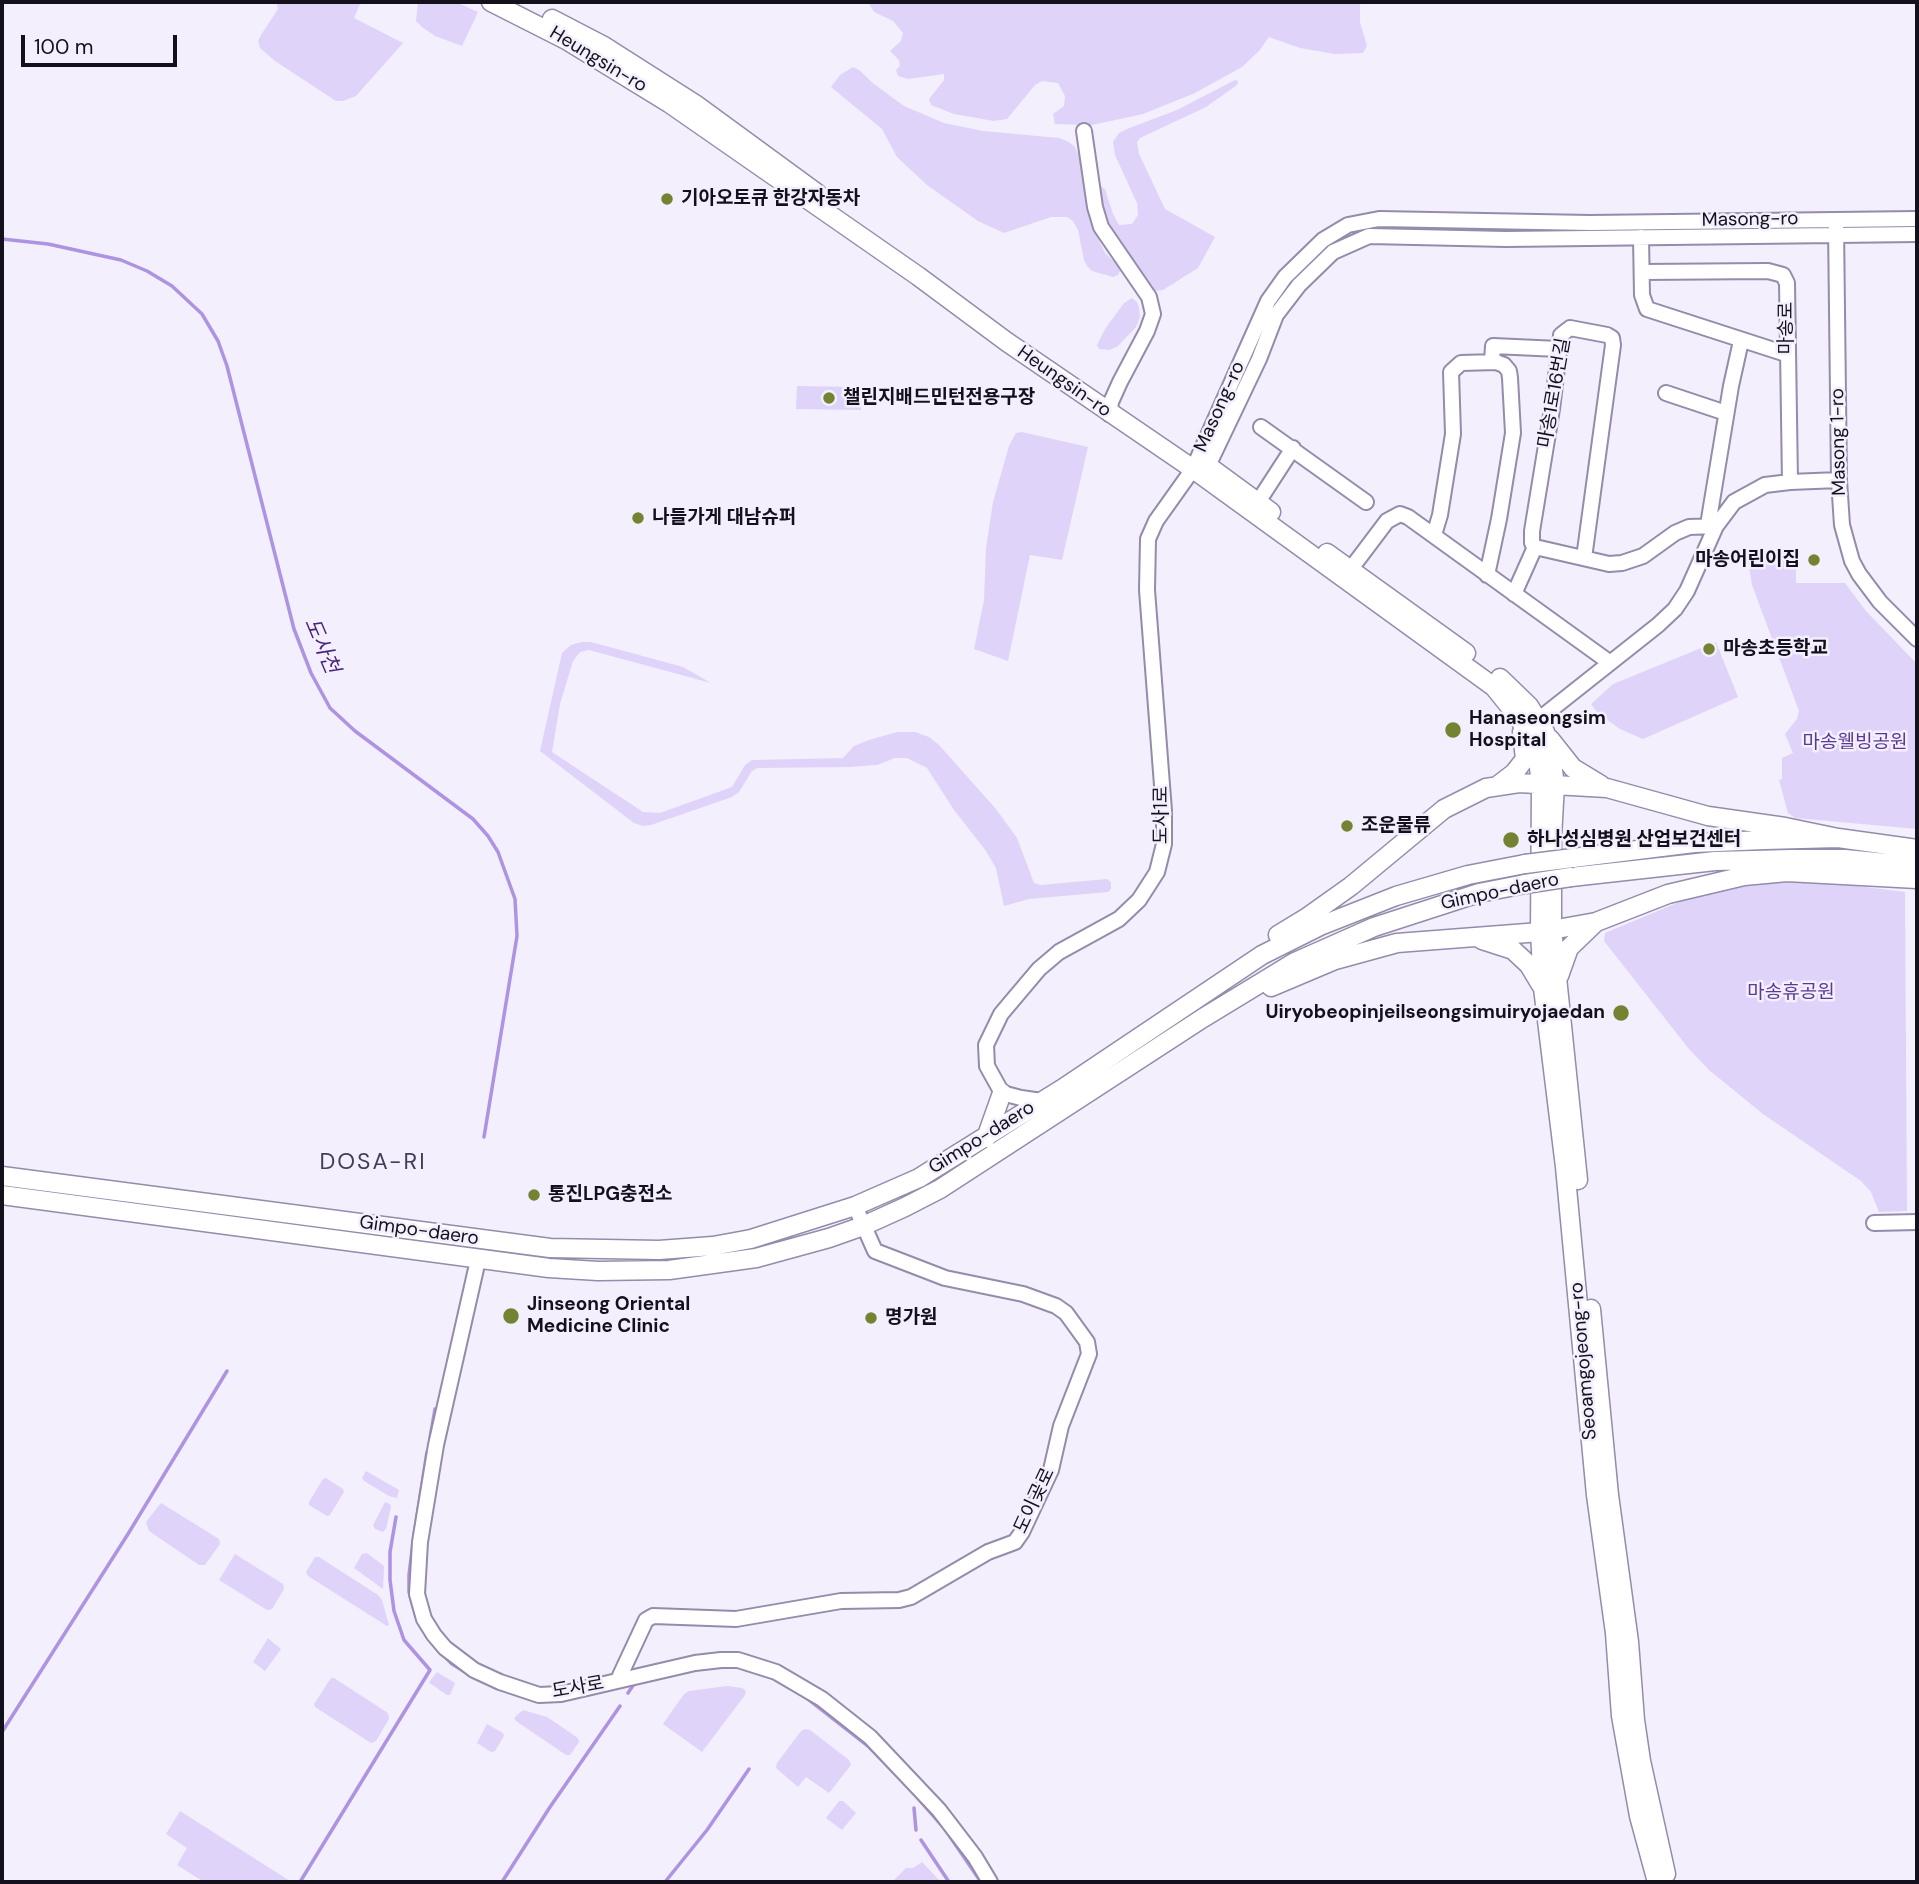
<!DOCTYPE html>
<html>
<head>
<meta charset="utf-8">
<style>
	body { margin:0 }
	#map { position:relative; width:1919px; height:1884px; overflow:hidden; background:#f3effc; font-family:"DM Sans",sans-serif }
	canvas { display:block }
	.frame { position:absolute; inset:0; border:4px solid #14111c; pointer-events:none }
	.scale { position:absolute; left:21px; top:35px; width:156px; height:32px; box-sizing:border-box; border:4px solid #14111c; border-top:0; padding-left:9px; font-size:21px; line-height:24px; white-space:nowrap; color:#14111c; -webkit-text-stroke:5px #f3effc; paint-order:stroke }
</style>
</head>
<body>
<div id="map">
<canvas width="1919" height="1884"></canvas>
<div class="frame"></div>
<div class="scale">100 m</div>
</div>
<script>
const c = document.querySelector('canvas').getContext('2d');
c.lineJoin = 'round';
function paint(path, color) { c.fillStyle = color; c.fill(path, 'evenodd'); }
const toPath = rows => new Path2D(rows.map(r => 'M' + r).join(''));
function stroke(path, color, width, dash) { c.strokeStyle = color; c.lineWidth = width; c.lineCap = dash ? 'butt' : 'round'; c.setLineDash(dash || []); c.stroke(path); }
function label(font, color, halo, rows, align = 'center') {
  c.font = font + ' "DM Sans","Noto Sans KR",sans-serif'; c.lineWidth = 5; c.setLineDash([]); c.textBaseline = 'middle'; c.strokeStyle = halo; c.fillStyle = color; for (const [text, x, y, turn = 0] of rows) {
    c.save(); c.translate(x, y); c.rotate((+turn || 0) * Math.PI / 180); c.textAlign = isNaN(turn) ? turn : align; if (halo) c.strokeText(text, 0, 0); c.fillText(text, 0, 0); c.restore();
  }
}
paint(toPath([
	[276,2,361,2,354,18,403,43,356,96,343,101,336,101,275,61,260,48,258,41,261,35,278,9],
	[418,2,456,2,478,12,462,46,435,36,422,27,416,21],
	[868,2,1360,2,1360,22,1367,46,1363,53,1335,54,1300,48,1269,37,1259,51,1242,67,1195,93,1143,114,1092,125,1055,124,1053,114,1064,106,1065,96,1058,83,1042,81,1035,85,1007,119,994,121,954,114,931,105,929,99,944,80,944,74,908,79,898,76,896,70,900,66,899,60,890,51,901,41,903,33,893,21,874,12],
	[853,67,859,70,874,84,904,106,944,123,983,131,1059,138,1069,142,1075,147,1079,156,1094,230,1105,253,1119,266,1120,271,1118,275,1113,277,1092,271,1087,266,1084,260,1078,230,1073,221,1067,217,1051,217,1004,233,978,221,927,185,897,157,882,129,831,87,840,75],
	[1235,80,1238,81,1237,85,1206,107,1140,138,1137,142,1139,154,1165,209,1215,237,1198,268,1163,290,1153,291,1106,225,1098,189,1100,186,1105,189,1113,214,1119,225,1132,224,1138,215,1137,203,1115,155,1113,142,1119,133,1127,129,1177,110],
	[1132,298,1137,302,1139,308,1140,317,1136,327,1118,346,1110,350,1099,349,1097,345,1105,329,1124,303],
	[797,386,861,387,861,410,796,409],
	[1022,432,1088,447,1062,560,1030,555,1008,661,974,649,984,600,986,548,993,502,1009,446,1016,433],
	[1796,551,1796,583,1845,583,1866,611,1917,664,1917,829,1795,818,1788,813,1779,780,1782,779,1782,758,1793,753,1785,734,1797,719,1799,711,1752,585,1747,553],
	[582,642,591,642,683,667,711,683,589,650,580,652,573,661,560,704,552,752,643,812,660,813,732,787,745,765,752,760,843,758,854,746,869,740,897,732,915,732,929,737,939,745,996,809,1017,838,1034,883,1041,885,1107,879,1111,882,1111,889,1108,892,1029,899,1004,906,996,868,986,851,954,810,927,768,907,758,895,758,877,765,849,767,757,768,752,771,739,792,732,797,651,825,643,826,634,823,540,751,562,653,571,645],
	[1716,642,1738,697,1643,739,1620,729,1598,713,1591,704,1613,684],
	[1810,880,1905,892,1907,1211,1879,1212,1871,1192,1861,1181,1763,1114,1709,1070,1689,1049,1604,941,1605,933,1684,900,1754,883],
	[366,1471,399,1490,397,1498,389,1496,364,1481,362,1478],
	[326,1478,343,1489,344,1492,330,1515,327,1516,309,1505,309,1502,323,1479],
	[385,1502,390,1504,391,1507,386,1529,383,1532,375,1529,373,1525],
	[161,1503,219,1539,220,1544,205,1565,199,1565,149,1531,146,1522],
	[367,1553,384,1566,383,1589,354,1568,362,1554],
	[235,1554,283,1584,284,1589,272,1609,267,1610,219,1580],
	[315,1557,319,1557,378,1595,382,1600,389,1625,387,1626,308,1576,306,1572],
	[268,1638,281,1649,265,1671,253,1662],
	[437,1672,455,1683,450,1695,447,1695,431,1684,429,1682],
	[331,1678,334,1678,388,1713,389,1719,376,1741,371,1743,315,1707,314,1704],
	[727,1686,742,1688,746,1691,745,1695,702,1752,663,1724,684,1694,689,1691],
	[523,1710,547,1717,578,1738,579,1742,570,1755,566,1755,516,1721,514,1718],
	[487,1724,503,1733,504,1736,495,1751,491,1752,477,1743],
	[805,1729,810,1730,849,1760,851,1765,829,1793,806,1777,798,1787,776,1768,777,1763,801,1731],
	[839,1801,843,1801,856,1813,842,1830,826,1818],
	[180,1811,290,1881,291,1882,204,1882,177,1865,187,1848,166,1834],
	[922,1862,941,1882,892,1882,906,1868,913,1868]
]), '#dfd3fa');
stroke(toPath([
	[2,239,48,244,121,260,147,271,172,286,202,314,218,341,227,366,294,629,311,673,330,708,355,731,473,819,488,836,498,852,515,899,517,936,484,1137],
	[430,1438,435,1409],
	[414,1535,427,1452],
	[413,1542,409,1575,409,1592,416,1617],
	[438,1650,452,1664,470,1675],
	[496,1688,535,1700],
	[628,1693,634,1684],
	[808,1699,868,1746,910,1789,944,1828,981,1882],
	[2,1732,128,1534,227,1371],
	[914,1808,916,1830],
	[921,1840,949,1882],
	[300,1882,430,1670,404,1640,394,1611,390,1580,390,1552,396,1517],
	[502,1882,550,1807,620,1706],
	[665,1882,707,1830,749,1769]
]), '#ad93e1', 3.5);
const minor = toPath([
	[1084,131,1095,207,1101,227,1149,297,1153,314,1147,331,1120,382,1111,402,1109,414],
	[1836,225,1839,480,1842,525,1852,561,1859,574,1880,602,1917,639],
	[1641,237,1642,295,1647,309,1786,354],
	[1642,272,1768,271,1783,275,1787,283,1790,482],
	[1492,362,1493,346,1559,349],
	[1666,393,1726,413],
	[1261,427,1366,502],
	[1201,468,1208,466,1259,359,1276,315,1299,285,1333,252,1369,236,1506,239,1917,234],
	[1258,502,1293,448],
	[1708,525,1731,386,1741,341],
	[1434,535,1440,515,1453,434,1451,372,1461,363,1496,362,1504,365,1509,371,1510,378,1513,433,1499,519,1487,575],
	[1584,558,1613,345,1612,338,1607,335,1570,328,1561,335,1552,409,1532,531,1532,543,1535,547,1609,564,1622,563,1643,556,1675,533,1689,527,1716,526],
	[1350,570,1387,521,1400,514,1408,517,1609,662],
	[1514,594,1535,547],
	[1538,720,1658,625,1675,609,1687,591,1716,526,1734,502,1765,485,1790,482,1839,480],
	[1042,1101,1021,1098,1002,1093,987,1066,986,1045,1001,1014,1039,969,1059,952,1119,919,1139,900,1157,872,1164,844,1164,811,1147,590,1148,539,1156,521,1193,469,1268,301,1285,277,1323,240,1348,225,1379,219,1590,223,1917,219],
	[1874,1223,1917,1222],
	[478,1260,436,1445,420,1542,417,1594,424,1619,434,1635,445,1648,474,1670,500,1682,539,1695,561,1694,695,1663,721,1660,738,1660,776,1672,822,1699,870,1737,939,1810,975,1857,990,1882],
	[618,1680,646,1620,653,1616,736,1619,841,1601,899,1600,911,1597,988,1552,1015,1542,1022,1532,1051,1470,1061,1426,1089,1354,1087,1342,1066,1313,1056,1306,1023,1294,945,1278,875,1251,855,1206]
]);
const major = toPath([
	[491,2,568,41,669,103,918,276,1007,342,1193,469,1494,687,1519,718,1537,752,1541,784,1540,932,1543,988,1565,1167,1596,1495,1615,1633,1621,1716,1639,1816,1657,1882],
	[552,19,604,46,695,104,818,194],
	[1200,460,1271,512],
	[1327,553,1466,653],
	[1500,678,1529,706,1545,732,1552,763,1555,785,1552,837,1552,929,1578,1180],
	[1550,739,1573,768,1601,785],
	[1497,786,1514,773,1525,759,1522,732],
	[1573,858,1694,843,1764,840,1838,838,1917,849],
	[1571,877,1715,861,1791,859,1845,859,1917,866],
	[1278,935,1306,918,1351,886,1444,809,1486,788,1519,783,1607,788,1708,816,1785,827,1838,838],
	[1482,940,1513,950,1529,965,1541,985],
	[1559,976,1569,948,1595,923],
	[1271,987,1335,960,1397,943,1540,932,1596,922,1668,894,1744,876,1787,872,1917,879],
	[986,1138,1002,1093],
	[2,1176,550,1248,659,1250,713,1246,751,1239,855,1206,919,1178,1062,1089,1262,955,1320,926,1396,896,1468,875,1525,864],
	[2,1195,549,1268,598,1271,669,1270,756,1258,829,1238,863,1226,905,1207,940,1189,1203,1018,1295,962,1374,927,1479,893,1525,884],
	[1591,1309,1609,1495,1629,1642,1635,1720,1641,1761,1666,1874]
]);
stroke(minor, '#958baa', 18);
stroke(major, '#958baa', 21);
stroke(minor, '#fff', 14);
stroke(major, '#fff', 18);
const majorBridge = toPath([
	[1525,864,1573,858],
	[1525,884,1571,877]
]);
stroke(majorBridge, '#958baa', 21, []);
stroke(majorBridge, '#fff', 18);
for (const [x, y, r, color] of [
	[667,199,7,"#738331"],
	[829,398,7,"#738331"],
	[638,518,7,"#738331"],
	[1814,560,7,"#738331"],
	[1709,649,7,"#738331"],
	[1453,730,9,"#738331"],
	[1347,826,7,"#738331"],
	[1511,840,9,"#738331"],
	[1621,1013,9,"#738331"],
	[534,1195,7,"#738331"],
	[511,1316,9,"#738331"],
	[871,1318,7,"#738331"]
]) { const dot = new Path2D(); dot.arc(x, y, r, 0, 2 * Math.PI); c.fillStyle = color; c.fill(dot); stroke(dot, '#f3effc', 2.5); }
label('19px', '#14111c', '#f3effc', [
	["Heungsin-ro",598,60,31],
	["Masong-ro",1750,220,-1],
	["마송로",1787,328,-90],
	["Heungsin-ro",1064,382,35],
	["마송1로16번길",1555,393,-80],
	["Masong-ro",1220,407,-66],
	["Masong 1-ro",1839,442,-91],
	["도사1로",1162,815,-90],
	["Gimpo-daero",1500,892,-12],
	["Gimpo-daero",982,1138,-32],
	["Gimpo-daero",419,1231,8],
	["Seoamgojeong-ro",1584,1361,-95],
	["도이곶로",1035,1501,-65],
	["도사로",578,1688,-10]
]);
label('bold 19px', '#14111c', '#f3effc', [
	["기아오토큐 한강자동차",681,199],
	["챌린지배드민턴전용구장",843,398],
	["나들가게 대남슈퍼",652,518],
	["마송어린이집",1800,560,"right"],
	["마송초등학교",1723,649],
	["Hanaseongsim",1469,719],
	["Hospital",1469,741],
	["조운물류",1361,826],
	["하나성심병원 산업보건센터",1527,840],
	["Uiryobeopinjeilseongsimuiryojaedan",1605,1013,"right"],
	["통진LPG충전소",548,1195],
	["Jinseong Oriental",527,1305],
	["Medicine Clinic",527,1327],
	["명가원",885,1318]
], 'left');
label('19px', '#5d3894', '#f3effc', [
	["마송웰빙공원",1855,743],
	["마송휴공원",1791,993]
]);
label('italic 21px', '#4b237e', '#f3effc', [
	["도사천",321,646,67]
]);
c.letterSpacing = '2px';
label('23px', '#453c57', '#f3effc', [
	["DOSA-RI",373,1163]
]);
c.letterSpacing = '0px';
</script>
</body>
</html>
